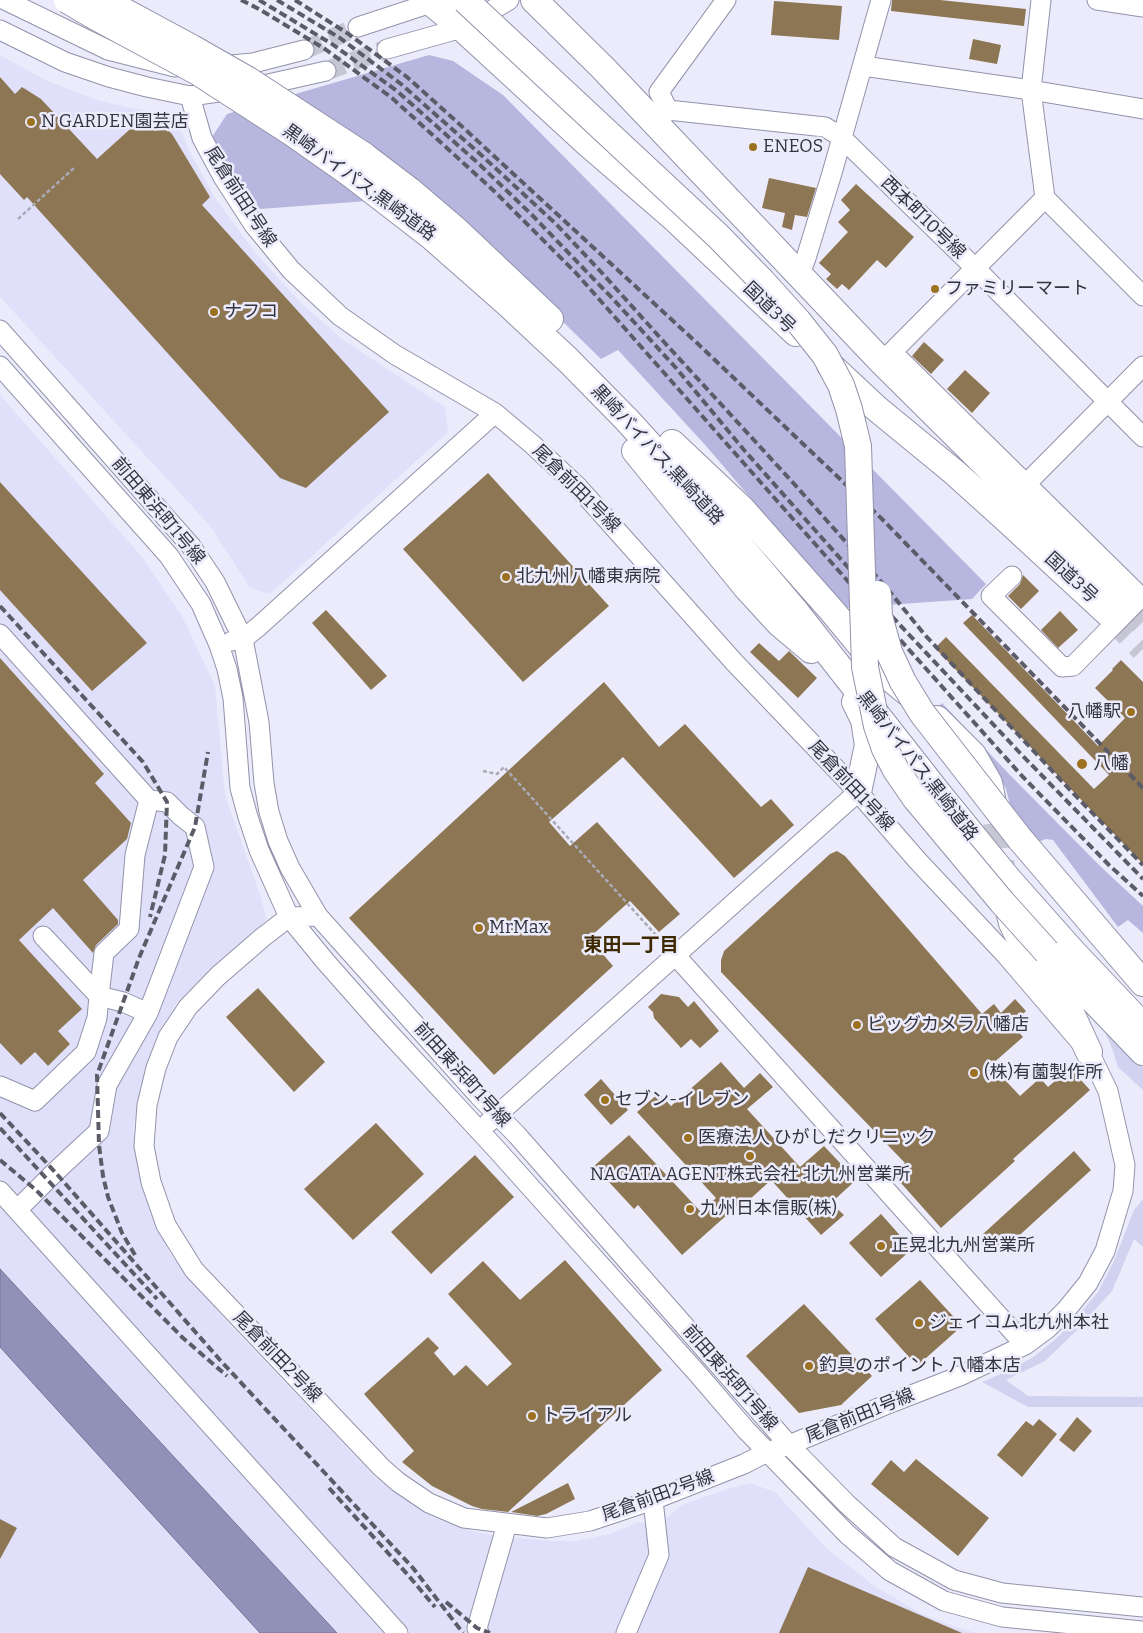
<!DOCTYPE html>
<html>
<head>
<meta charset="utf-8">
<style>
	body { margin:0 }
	canvas { display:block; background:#ebebfb }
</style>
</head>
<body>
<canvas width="1143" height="1633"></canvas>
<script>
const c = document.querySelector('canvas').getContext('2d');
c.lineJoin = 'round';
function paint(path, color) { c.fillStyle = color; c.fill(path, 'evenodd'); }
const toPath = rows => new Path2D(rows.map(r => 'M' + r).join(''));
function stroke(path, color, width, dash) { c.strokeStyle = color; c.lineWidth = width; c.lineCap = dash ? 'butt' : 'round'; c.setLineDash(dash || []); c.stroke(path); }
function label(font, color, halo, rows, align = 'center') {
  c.font = font + ' Bitter,"Noto Sans JP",serif'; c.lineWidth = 5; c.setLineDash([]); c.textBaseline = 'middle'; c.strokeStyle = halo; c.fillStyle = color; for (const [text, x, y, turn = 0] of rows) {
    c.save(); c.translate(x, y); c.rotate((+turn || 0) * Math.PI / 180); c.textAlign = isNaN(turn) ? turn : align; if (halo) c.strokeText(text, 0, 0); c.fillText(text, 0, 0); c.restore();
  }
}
paint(toPath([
	[0,55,45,80,97,100,176,118,190,152,215,198,254,251,301,303,343,340,445,407,448,432,270,594,250,588,211,527,0,297],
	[0,395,143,558,182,616,215,686,225,795,260,895,267,920,209,970,176,1004,156,1038,143,1080,133,1129,141,1185,169,1253,227,1322,375,1477,432,1517,475,1532,503,1537,556,1541,577,1541,610,1534,639,1522,646,1524,669,1516,682,1505,724,1490,750,1483,775,1492,826,1548,874,1586,922,1614,961,1629,977,1633,0,1633]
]), '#e0e0fb');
paint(toPath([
	[1104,1030,1143,1067,1143,1090,1118,1067,1112,1048],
	[1143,1199,1143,1247,1134,1239,1112,1291,1073,1334,1045,1361,1006,1380,1028,1396,1143,1397,1143,1407,1028,1407,982,1382,1012,1369,1035,1356,1058,1337,1078,1316,1098,1292,1114,1261,1134,1210]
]), '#d1d1f0');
paint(toPath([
	[429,55,453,61,503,95,986,584,972,599,844,608,707,447,618,350,601,359,434,196,260,209,231,168,212,137,227,114],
	[942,703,1008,773,1100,866,1143,906,1143,933,1128,920,1118,927,1053,840,1046,839,1038,842,1011,809,1006,789,991,760,937,708]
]), '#b7b6df');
const water = toPath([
	[0,1269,337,1633,260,1633,0,1347,0,1269]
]);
paint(water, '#9190b8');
stroke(water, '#757494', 1);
paint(toPath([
	[892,0,940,0,1026,9,1024,26,891,11],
	[774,1,842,6,839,40,771,35],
	[973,39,1001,45,997,64,969,59],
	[0,77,15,94,22,87,41,99,97,159,149,112,172,134,210,197,202,205,389,412,306,488,280,478,27,197,24,200,0,174],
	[769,178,816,188,807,217,795,215,792,230,782,227,785,213,762,208],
	[856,184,914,237,886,268,877,260,849,290,842,284,837,289,826,279,831,274,819,263,848,232,838,222,850,210,841,200],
	[924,342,944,360,931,374,912,356],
	[965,370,990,393,972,413,947,389],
	[488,473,609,606,523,682,403,549],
	[0,482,147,643,92,691,0,590],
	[1023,575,1039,591,1021,609,1008,596,1020,584],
	[326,610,387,676,371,690,312,623],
	[1060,611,1078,630,1058,648,1041,630],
	[972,615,1098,746,1125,718,1095,688,1113,670,1112,669,1121,660,1143,682,1143,864,935,648,946,637,1094,789,1109,775,963,623],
	[759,643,779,661,789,651,817,678,798,698,750,652],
	[0,658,104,774,95,783,131,823,127,839,83,880,118,920,118,924,96,945,93,953,53,908,19,940,82,1009,58,1031,70,1044,48,1066,35,1052,21,1065,0,1043],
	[604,682,659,747,685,724,761,807,771,799,794,825,734,878,623,757,549,822,570,846,597,822,680,914,659,932,630,901,589,938,613,966,494,1075,349,918],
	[837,851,845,856,982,1014,994,1004,1001,1013,1015,999,1026,1011,1012,1024,1023,1037,991,1065,1020,1096,1040,1078,1048,1087,1070,1068,1090,1090,1013,1159,1015,1161,941,1228,893,1174,905,1163,721,972,721,960,724,951,830,854],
	[258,988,325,1062,294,1092,226,1017],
	[661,994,679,997,688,1007,694,1001,719,1031,700,1048,691,1039,681,1048,654,1018,653,1012,648,1007],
	[721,1062,744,1088,760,1073,773,1087,747,1109,800,1167,824,1146,856,1180,831,1203,844,1215,821,1235,771,1180,748,1201,746,1198,682,1255,638,1205,634,1209,594,1166,629,1135,701,1212,716,1198,637,1112,659,1093,671,1106],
	[601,1079,628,1110,611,1125,584,1095],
	[376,1123,424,1174,353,1240,304,1189],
	[1074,1151,1091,1170,1000,1253,983,1234],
	[475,1155,514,1197,431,1274,391,1232],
	[881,1214,912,1249,881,1277,849,1243],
	[565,1260,662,1370,508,1512,482,1509,472,1506,432,1486,402,1462,414,1451,364,1394,428,1337,439,1348,434,1353,454,1376,466,1365,487,1386,512,1364,448,1294,483,1261,520,1300],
	[920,1280,962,1326,917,1366,875,1319],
	[804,1304,872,1376,841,1405,799,1413,746,1356],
	[1077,1417,1092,1431,1074,1452,1059,1440],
	[1039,1419,1057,1434,1022,1477,997,1455,1026,1421,1033,1426],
	[916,1459,989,1518,958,1556,871,1484,891,1460,904,1472],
	[568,1483,575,1499,546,1514,537,1516,511,1512],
	[0,1519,17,1528,0,1559],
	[808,1567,962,1633,779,1633]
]), '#8d7653');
stroke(toPath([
	[304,50,358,27],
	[326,71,387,49]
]), '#c6c6d5', 19, [19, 9]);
stroke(toPath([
	[1126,604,1143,622],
	[1111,616,1143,649],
	[996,823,1004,884]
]), '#c6c6d5', 26, [26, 13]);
const minor = toPath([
	[5,0,108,50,175,67],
	[1097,0,1143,7],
	[358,27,431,3,456,0],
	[0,30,65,62,109,77,147,87,190,96,255,87,326,71],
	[387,49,462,28,509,0],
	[220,66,253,63,304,50],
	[863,66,1031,90,1143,109],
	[190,96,202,138,223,177,254,225,291,270,340,316,394,354,495,413,533,445,578,487,734,662,858,792,917,860,1005,954,1089,1052,1108,1091,1125,1165,1123,1191,1105,1251,1088,1283,1066,1310,1048,1328,1025,1345,960,1376,888,1404,789,1445,767,1452,744,1464,653,1500,590,1521,547,1528,464,1518,429,1503,398,1482,381,1467,194,1270,166,1225,151,1182,144,1146,147,1105,156,1068,168,1037,188,1007,218,976,263,937,289,917,318,916],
	[668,110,659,92,726,0],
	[655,124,668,110,825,127,841,137,976,269,1143,437],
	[1045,198,1143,296],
	[800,274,806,258,832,173,881,0],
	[0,330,191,546,215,582,243,639,259,722,264,783,269,812,278,841,290,868,318,916,479,1096,517,1135,789,1445,847,1504,894,1547,954,1580,1002,1593,1143,1607],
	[892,352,1141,597,1073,666,1062,667,991,596,1012,576],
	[883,361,1045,198,1031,90,1041,0],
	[0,366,169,556,201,604,219,645,227,669,233,698,240,788,248,817,259,850,289,917,325,961,378,1021,498,1151,697,1373,746,1430,847,1534,890,1571,944,1601,1002,1617,1143,1631],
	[1027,483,1143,366],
	[0,634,149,800,167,802,181,816,195,827,204,867,148,1013,107,1085,99,1131,55,1172,17,1210],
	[232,641,243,639,258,627,495,413],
	[676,956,1025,1345],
	[148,1013,123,1002,99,996,104,953,129,929,135,855,149,800],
	[0,1086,35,1101,86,1052,97,1018,99,996,43,936],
	[488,1123,858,792],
	[0,1191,398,1633],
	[479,1633,477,1628,507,1524],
	[626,1633,659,1555,653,1500]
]);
const highway = toPath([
	[428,0,462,28,587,143,675,219,796,333],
	[534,0,603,68,882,362,1126,604],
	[363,155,409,190,457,231,550,319],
	[348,172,432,237,507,303,568,360,627,420,724,527,796,612,938,793,1009,880,1072,951,1143,1026],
	[830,365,876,408,954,472,1004,517,1111,616],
	[672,443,743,510,833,612,861,646,891,679,908,693],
	[635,451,746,587,779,623,811,650],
	[855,702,864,720,868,745,858,792],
	[937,719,973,755,989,783,992,798],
	[1020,839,1143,983],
	[1009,911,1012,923,1026,952,1066,1002,1089,1052],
	[1047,952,1143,1052]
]);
stroke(minor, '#9292ab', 21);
stroke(highway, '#9292ab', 28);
stroke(toPath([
	[18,219,74,168],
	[483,771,497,774,504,767,664,944]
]), '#aaaab8', 2.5, [4, 2.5]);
stroke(minor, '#fff', 19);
stroke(highway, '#fff', 26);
stroke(toPath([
	[241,0,259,9,325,49,392,98,493,190,576,273,861,596,1022,776,1109,865,1143,896],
	[259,0,332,44,397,91,479,164,532,215,613,299,676,368,744,450,885,609,1020,753,1143,879],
	[277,0,340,38,401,84,479,153,556,224,603,274,664,342,796,486,885,586,925,635,1072,792,1143,865],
	[295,0,347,33,407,77,456,121,697,343,882,519,1143,788],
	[0,606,143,762,167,802,165,855,150,917],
	[0,1113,55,1172,220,1360,413,1568,463,1633],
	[0,1128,157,1299],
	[0,1160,36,1190,183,1338,227,1376],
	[135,1255,122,1233,108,1197,103,1176,99,1145,97,1075,139,958,195,827,208,752],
	[329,1488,408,1575,435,1607],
	[446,1602,477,1628,490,1633]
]), '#5c5c68', 4, [8, 4]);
const highwayBridge = toPath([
	[67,0,96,17,198,72,294,134,348,172],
	[103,0,192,48,248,80,363,155],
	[465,0,718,236,762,281,798,321,825,355,841,385,849,409,858,446,865,667,877,726,885,749,896,770,916,799,1002,902,1047,952],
	[878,594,879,616,889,652,903,682,922,713,1020,839]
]);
stroke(highwayBridge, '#9292ab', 28, []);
stroke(highwayBridge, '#fff', 26);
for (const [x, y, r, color] of [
	[31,122,5,"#9c7120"],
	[753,147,5,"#9c7120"],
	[935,289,5,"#9c7120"],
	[214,312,5,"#9c7120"],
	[506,577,5,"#9c7120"],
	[1131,712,5,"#9c7120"],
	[1082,764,6,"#9c7120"],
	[479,928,5,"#9c7120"],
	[857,1025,5,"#9c7120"],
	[974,1073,5,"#9c7120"],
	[605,1100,5,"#9c7120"],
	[688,1138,5,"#9c7120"],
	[750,1156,5,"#9c7120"],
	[690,1209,5,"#9c7120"],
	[881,1246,5,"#9c7120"],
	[919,1323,5,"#9c7120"],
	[809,1366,5,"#9c7120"],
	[532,1416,5,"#9c7120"]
]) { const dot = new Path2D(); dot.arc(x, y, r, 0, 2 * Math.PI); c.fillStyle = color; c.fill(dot); stroke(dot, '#ebebfb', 2); }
label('18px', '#34343f', '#ebebfb', [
	["N GARDEN園芸店",41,122],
	["ENEOS",763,147],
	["ファミリーマート",945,289],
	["ナフコ",224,312],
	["北九州八幡東病院",516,577],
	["八幡駅",1121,712,"right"],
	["八幡",1093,764],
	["MrMax",489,928],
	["ビッグカメラ八幡店",867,1025],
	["(株)有薗製作所",984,1073],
	["セブン-イレブン",615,1100],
	["医療法人 ひがしだクリニック",698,1138],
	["NAGATA AGENT株式会社 北九州営業所",750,1175,"center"],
	["九州日本信販(株)",700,1209],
	["正晃北九州営業所",891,1246],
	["ジェイコム北九州本社",929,1323],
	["釣具のポイント 八幡本店",819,1366],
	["トライアル",542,1416]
], 'left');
label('18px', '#34343f', '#ebebfb', [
	["黒崎バイパス;黒崎道路",359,183,36],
	["尾倉前田1号線",240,197,57],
	["西本町10号線",923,218,44],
	["国道3号",769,308,44],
	["黒崎バイパス;黒崎道路",657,455,47],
	["尾倉前田1号線",576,489,45],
	["前田東浜町1号線",158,511,50],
	["国道3号",1071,578,43],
	["黒崎バイパス;黒崎道路",917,766,52],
	["尾倉前田1号線",851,786,47],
	["前田東浜町1号線",462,1075,48],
	["尾倉前田2号線",277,1357,46],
	["前田東浜町1号線",730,1378,49],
	["尾倉前田1号線",860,1416,-22],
	["尾倉前田2号線",658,1496,-20]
]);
label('bold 19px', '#3d2801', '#ebebfb', [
	["東田一丁目",631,946]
]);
</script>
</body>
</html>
